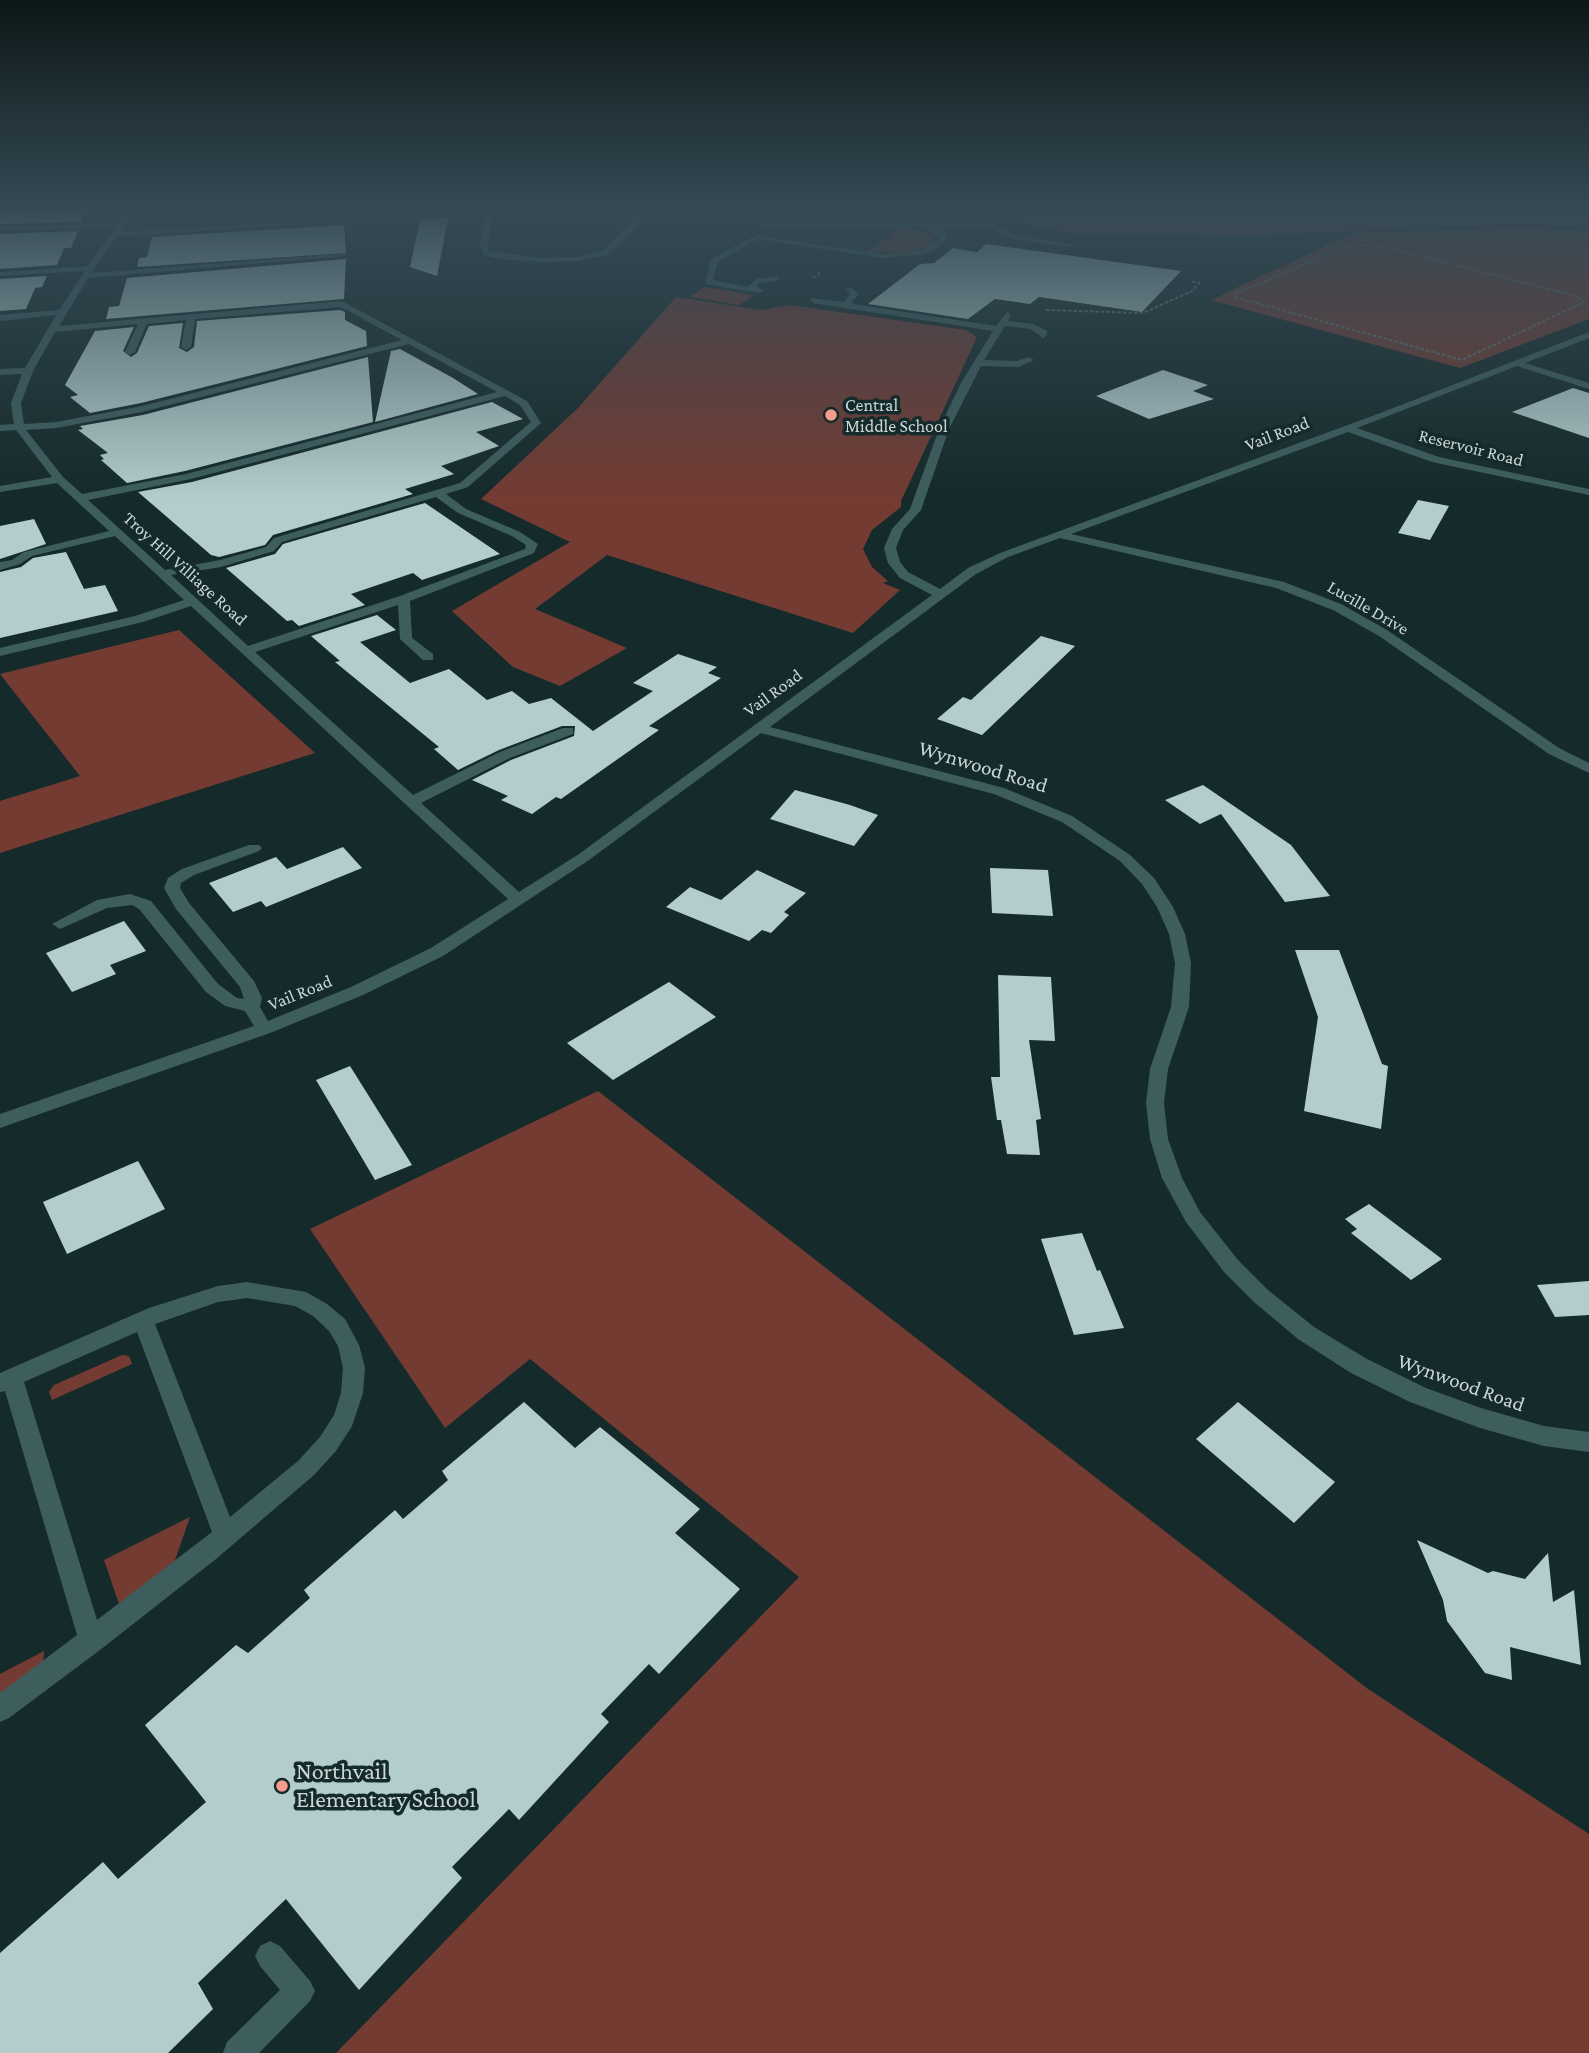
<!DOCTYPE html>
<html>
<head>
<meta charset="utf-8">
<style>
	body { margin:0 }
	canvas { display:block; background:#152a2a }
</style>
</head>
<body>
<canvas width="1589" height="2053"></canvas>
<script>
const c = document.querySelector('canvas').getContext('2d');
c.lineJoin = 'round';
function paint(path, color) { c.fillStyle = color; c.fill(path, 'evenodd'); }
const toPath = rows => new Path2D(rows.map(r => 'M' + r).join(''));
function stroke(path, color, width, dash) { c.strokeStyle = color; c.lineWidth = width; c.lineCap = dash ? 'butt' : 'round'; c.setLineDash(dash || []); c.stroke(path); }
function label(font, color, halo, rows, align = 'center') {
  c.font = font + ' "Crimson Pro",serif'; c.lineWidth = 7; c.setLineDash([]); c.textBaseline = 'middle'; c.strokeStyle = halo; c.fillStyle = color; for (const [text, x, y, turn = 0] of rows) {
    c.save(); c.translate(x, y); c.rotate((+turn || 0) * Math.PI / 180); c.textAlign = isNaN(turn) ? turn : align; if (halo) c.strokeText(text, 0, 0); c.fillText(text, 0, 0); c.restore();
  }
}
paint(toPath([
	[780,211,1589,211,1589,228,1524,224,1253,235,1070,233,1004,219,777,216],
	[901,227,925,231,934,237,933,241,928,246,908,252,867,252],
	[1528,227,1589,231,1589,319,1460,368,1211,300,1353,233],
	[705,287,754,295,739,305,690,297],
	[676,297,761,310,790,305,966,330,977,337,901,501,901,507,872,530,863,549,872,567,888,581,883,583,900,590,853,633,607,555,535,609,627,648,560,686,513,667,452,611,570,542,481,499,578,408],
	[179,630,315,753,0,853,0,801,80,776,0,674],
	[598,1091,1368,1689,1589,1834,1589,2053,336,2053,799,1577,530,1359,445,1428,310,1229],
	[122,1355,129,1356,132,1364,52,1400,49,1392,54,1385],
	[190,1517,174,1563,119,1604,104,1560],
	[44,1651,43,1665,0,1695,0,1674]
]), '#743b32');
paint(toPath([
	[0,211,85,211,81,222,0,224],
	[448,218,437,276,410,267,420,220],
	[344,225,346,253,137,267,139,258,147,257,152,237],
	[78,231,71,248,64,248,57,265,0,269,0,234],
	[986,244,1181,271,1142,312,1039,297,1030,304,995,299,968,319,868,304,920,264,934,263,953,248,977,252],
	[346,259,344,299,106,319,109,307,119,306,127,278],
	[47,276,42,287,35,288,26,309,0,311,0,279],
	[340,310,345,312,345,320,366,331,367,346,141,403,90,413,70,397,78,395,65,385,95,331,134,327,123,351,131,357,137,353,149,326,183,323,179,348,187,352,194,347,197,321],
	[400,349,453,378,478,394,375,422,391,351],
	[368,357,373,422,185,471,127,483,101,460,104,459,100,455,108,453,78,430,83,429,80,426,143,415],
	[1163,370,1208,385,1193,391,1214,399,1149,419,1096,396],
	[1573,388,1589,393,1589,438,1512,412],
	[492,402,523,419,476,432,499,446,441,466,454,474,405,489,413,494,273,535,265,545,219,557,211,555,138,492,192,482],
	[1418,500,1449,506,1430,540,1398,533],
	[425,503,500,554,422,580,413,573,351,594,365,605,299,626,292,620,287,621,226,568,275,554,283,544],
	[34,519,46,544,0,559,0,526],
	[66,552,84,589,105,585,118,611,0,638,0,572,21,567,33,558],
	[377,615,396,630,360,642,410,683,449,669,487,700,512,691,529,704,551,698,593,731,653,691,633,683,678,654,717,667,708,673,721,678,649,726,659,730,561,799,556,797,532,814,501,800,508,796,472,780,511,760,574,736,575,726,562,726,499,750,458,770,434,749,439,747,335,662,340,661,311,636],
	[1041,636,1075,646,982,735,937,719,963,697,971,700],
	[1203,785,1291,845,1330,896,1285,902,1221,814,1200,824,1165,800],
	[795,790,850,805,878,815,854,846,770,819],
	[343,847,362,868,266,907,261,901,233,912,209,883,276,857,287,869],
	[990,868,1048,870,1053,916,992,913],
	[757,870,806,893,784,912,789,915,771,933,762,930,749,941,666,907,690,887,721,900],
	[124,921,146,951,110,965,116,974,72,992,46,953],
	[1295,950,1339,950,1382,1064,1388,1066,1381,1129,1304,1111,1318,1017],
	[998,975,1051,977,1055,1041,1029,1040,1041,1119,1036,1120,1040,1155,1007,1154,1001,1120,997,1120,991,1077,1000,1077],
	[669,982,716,1017,613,1080,567,1043],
	[350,1066,412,1165,375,1180,316,1080],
	[138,1161,165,1209,67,1254,43,1202],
	[1369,1204,1442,1259,1411,1280,1351,1233,1357,1229,1345,1219],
	[1082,1233,1097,1271,1100,1270,1124,1328,1074,1335,1041,1239],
	[1589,1281,1589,1315,1555,1317,1537,1285],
	[524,1402,575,1448,600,1427,700,1509,675,1533,740,1589,659,1674,649,1664,601,1714,609,1722,519,1820,509,1809,452,1867,462,1878,359,1990,286,1899,198,1983,213,2009,168,2053,0,2053,0,1953,103,1862,118,1879,206,1802,145,1725,236,1645,248,1653,310,1598,304,1590,395,1510,403,1519,448,1480,442,1471],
	[1238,1402,1335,1482,1294,1523,1196,1439],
	[1417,1540,1488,1573,1493,1571,1525,1579,1548,1553,1553,1602,1574,1590,1581,1665,1510,1647,1512,1680,1485,1673,1447,1621,1443,1600]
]), '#b3cdcc');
stroke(toPath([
	[1349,245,1376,245,1576,296,1584,302,1462,360,1235,297,1235,294,1349,245],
	[813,278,820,273],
	[1046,310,1143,313,1192,291,1199,283,1190,281]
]), '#627473', 2, [3.5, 2]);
paint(toPath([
	[127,211,134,211,120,232,354,218,358,220,116,237,91,273,343,254,347,256,88,278,59,326,342,301,527,401,541,423,468,487,446,494,466,509,520,532,538,544,534,553,410,601,412,638,433,654,433,660,423,660,400,639,398,605,255,652,413,795,500,752,563,728,573,728,573,734,510,758,421,803,519,892,579,854,932,595,900,578,888,563,884,548,892,529,910,509,939,429,961,383,993,331,813,303,810,298,844,302,850,294,846,289,850,287,859,294,852,301,853,304,996,326,1007,312,1011,315,1008,321,1033,324,1047,331,1047,335,1043,338,1031,329,1005,326,984,360,1017,361,1029,357,1034,360,1018,367,981,366,949,429,921,510,903,530,896,548,900,562,908,572,940,589,968,568,1000,553,1383,412,1589,332,1589,338,1525,363,1589,383,1589,389,1517,366,1357,428,1439,457,1589,489,1589,495,1432,462,1348,432,1071,534,1284,582,1341,604,1387,630,1559,748,1589,763,1589,773,1549,754,1379,636,1333,610,1276,588,1060,538,1008,557,976,574,770,727,1004,788,1072,816,1130,855,1154,878,1173,907,1185,934,1191,963,1189,1007,1168,1069,1164,1103,1168,1139,1182,1178,1200,1212,1238,1260,1268,1290,1314,1327,1367,1359,1426,1388,1481,1408,1544,1426,1589,1432,1589,1452,1544,1446,1480,1428,1410,1402,1351,1373,1298,1339,1254,1302,1224,1272,1186,1222,1162,1178,1150,1139,1146,1103,1150,1069,1171,1007,1175,963,1169,934,1157,907,1142,884,1120,861,1062,822,994,794,761,733,589,860,443,956,363,995,270,1033,0,1128,0,1114,254,1026,245,1011,225,1006,206,992,139,909,132,905,107,908,60,929,52,924,97,900,130,894,151,901,218,984,237,998,244,999,240,987,176,909,164,888,168,878,182,869,249,845,259,845,262,848,259,851,194,875,181,883,180,888,189,903,254,981,262,998,260,1007,268,1021,351,987,431,948,508,899,191,606,143,622,0,656,0,648,135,616,184,600,115,536,32,556,20,564,0,570,0,562,12,560,24,552,109,531,57,483,0,492,0,486,52,477,16,430,0,431,0,425,14,424,11,403,22,374,0,375,0,369,25,368,56,315,0,321,0,315,59,310,85,271,0,276,0,272,88,266,116,227,0,231,0,227,119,223,127,211],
	[341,307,402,340,142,406,56,422,24,424,21,403,33,371,55,332,138,324,125,352,130,355,135,352,147,324,186,320,181,347,186,350,191,347,195,319,341,307],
	[409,344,497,392,186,474,82,494,63,477,26,430,56,428,142,412,409,344],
	[505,396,520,405,531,422,460,483,274,538,266,547,220,560,165,570,88,500,191,479,505,396],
	[436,497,458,513,512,536,526,545,525,549,400,596,248,646,171,575,221,567,274,551,282,542,436,497],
	[485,211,493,211,488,247,490,251,541,258,579,257,602,251,644,211,652,211,608,255,579,261,541,262,500,259,484,255,480,247,485,211],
	[1581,211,1589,211,1589,214,1581,213,1581,211],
	[764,222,993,223,1015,235,1073,245,1069,247,1013,239,991,227,935,227,946,233,948,239,928,254,883,258,758,239,718,262,713,280,748,287,756,279,777,276,780,280,759,283,757,286,763,291,759,293,705,284,711,259,758,234,770,238,883,254,923,250,940,238,924,227,761,226,764,222],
	[247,1282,306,1292,327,1304,345,1319,359,1345,365,1368,363,1393,352,1426,336,1451,314,1475,216,1559,100,1650,9,1718,0,1722,0,1693,77,1635,5,1391,0,1392,0,1373,149,1308,218,1286,247,1282],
	[247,1298,295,1306,313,1316,329,1331,338,1346,343,1368,341,1393,334,1415,320,1437,298,1461,230,1517,155,1324,218,1302,247,1298],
	[137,1332,212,1532,97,1620,24,1382,137,1332],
	[270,1941,280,1946,310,1981,315,1991,310,2001,259,2053,223,2053,227,2042,280,1990,260,1966,255,1956,260,1946,270,1941]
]), '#3e5e5d');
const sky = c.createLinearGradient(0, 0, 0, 499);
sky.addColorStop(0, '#0c1717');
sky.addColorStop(0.42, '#354a55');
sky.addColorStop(1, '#354a5500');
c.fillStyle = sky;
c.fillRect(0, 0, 1589, 499);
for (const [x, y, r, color] of [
	[831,415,7,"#f49d8d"],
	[282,1786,7,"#f49d8d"]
]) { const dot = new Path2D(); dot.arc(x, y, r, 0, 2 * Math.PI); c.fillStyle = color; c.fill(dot); stroke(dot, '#152a2a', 2.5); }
label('18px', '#cad7d6', '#152a2a', [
	["Central",845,405],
	["Middle School",845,426]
], 'left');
label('18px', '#cad7d6', '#152a2a', [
	["Vail Road",1277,434,-21],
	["Reservoir Road",1471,448,14],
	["Troy Hill Villiage Road",185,569,42],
	["Lucille Drive",1368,608,30],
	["Vail Road",773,693,-36],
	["Vail Road",300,993,-22]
]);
label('21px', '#cad7d6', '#152a2a', [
	["Wynwood Road",983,767,17],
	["Wynwood Road",1461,1383,20]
]);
label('24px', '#cad7d6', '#152a2a', [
	["Northvail",296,1772],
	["Elementary School",296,1800]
], 'left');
</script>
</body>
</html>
